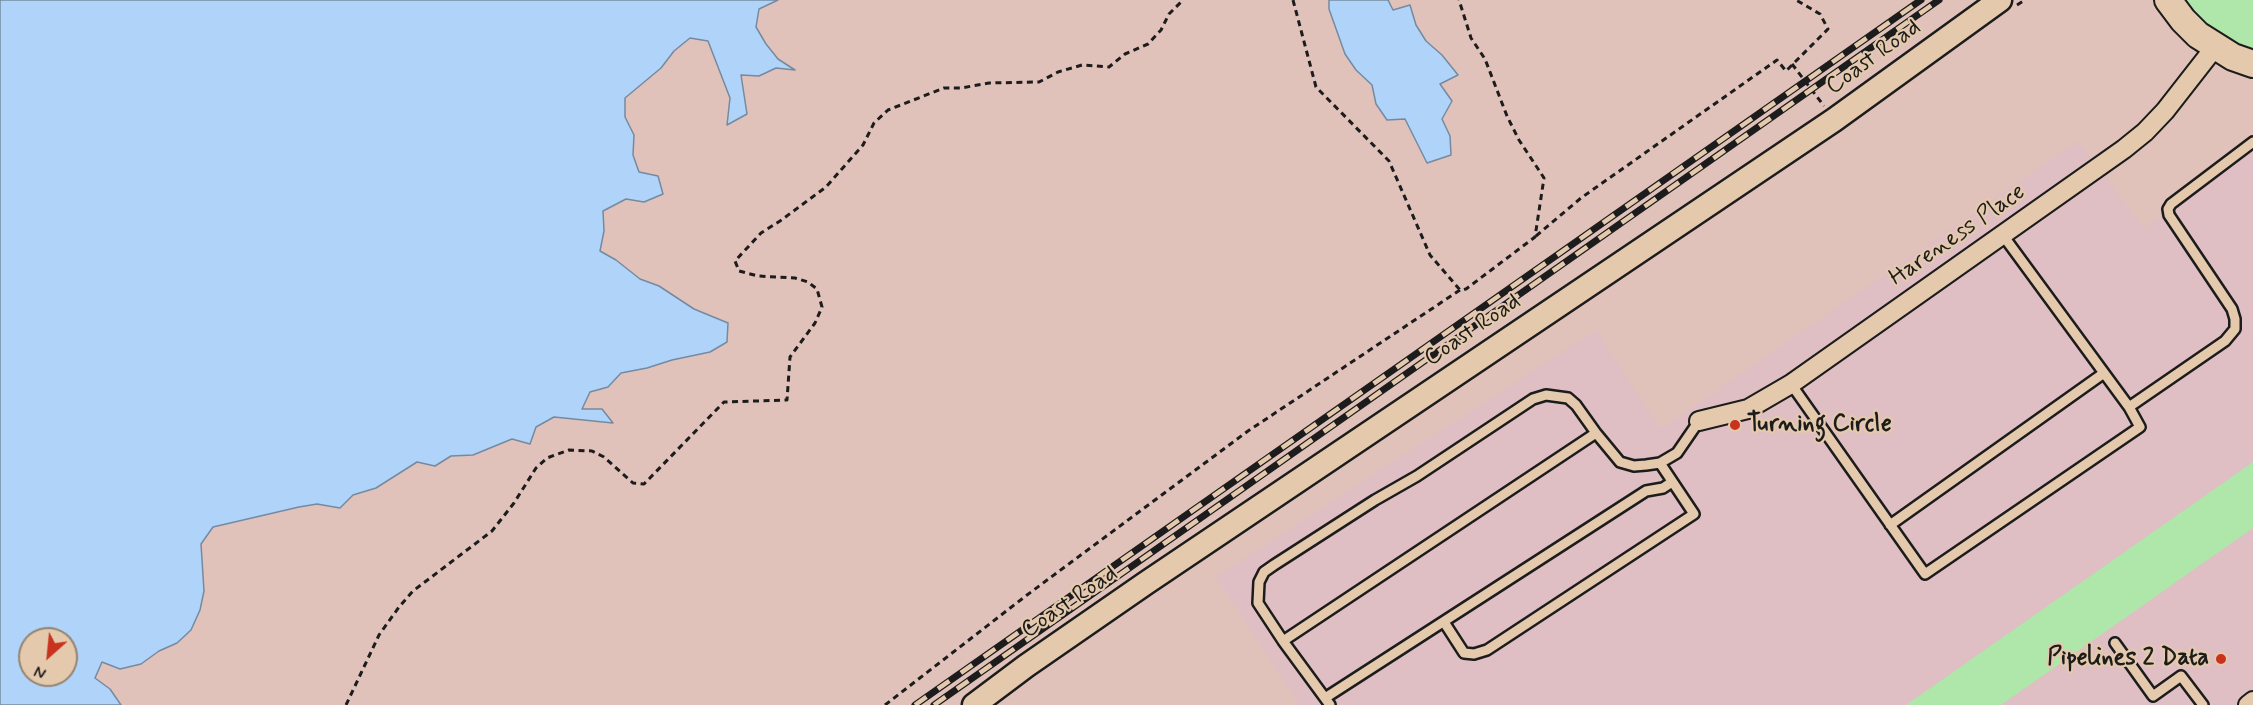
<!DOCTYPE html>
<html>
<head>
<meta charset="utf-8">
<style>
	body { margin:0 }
	#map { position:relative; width:2253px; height:705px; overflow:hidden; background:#e1c2ba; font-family:Mynerve,sans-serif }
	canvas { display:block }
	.north { position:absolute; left:18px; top:627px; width:60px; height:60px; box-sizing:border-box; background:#e4c9ac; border:2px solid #948472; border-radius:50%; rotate:207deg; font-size:16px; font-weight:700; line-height:24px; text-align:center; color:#1c1c1c }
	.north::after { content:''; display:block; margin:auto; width:21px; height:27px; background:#c8321e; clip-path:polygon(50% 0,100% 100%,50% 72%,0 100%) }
</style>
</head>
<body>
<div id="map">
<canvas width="2253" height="705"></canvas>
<div class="north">N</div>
</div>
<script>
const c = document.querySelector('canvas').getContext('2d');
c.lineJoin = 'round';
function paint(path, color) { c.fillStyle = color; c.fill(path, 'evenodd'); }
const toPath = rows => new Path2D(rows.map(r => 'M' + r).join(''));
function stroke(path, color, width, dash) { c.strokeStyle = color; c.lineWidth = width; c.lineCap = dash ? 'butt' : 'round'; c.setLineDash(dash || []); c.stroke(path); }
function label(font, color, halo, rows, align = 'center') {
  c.font = font + ' Mynerve,sans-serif'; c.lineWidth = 4.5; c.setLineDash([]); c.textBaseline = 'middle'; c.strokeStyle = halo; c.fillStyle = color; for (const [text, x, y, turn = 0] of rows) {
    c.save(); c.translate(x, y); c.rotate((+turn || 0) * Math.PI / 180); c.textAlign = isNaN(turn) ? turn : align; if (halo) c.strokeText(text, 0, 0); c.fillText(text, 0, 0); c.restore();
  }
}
paint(toPath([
	[2078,141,2144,228,2253,149,2253,705,1300,705,1216,577,1596,330,1661,429]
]), '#dfbec4');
paint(toPath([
	[2180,0,2253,0,2253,54,2204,27],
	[2253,462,2253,528,2001,705,1906,705]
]), '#afe6aa');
const water = toPath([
	[0,0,778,0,759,9,756,27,766,44,778,59,795,70,776,68,759,76,741,75,747,114,727,125,730,98,708,41,690,38,674,51,661,68,625,98,625,117,634,135,633,155,639,172,658,176,663,194,644,202,626,199,603,211,604,231,600,251,616,260,640,279,659,286,694,309,728,323,727,342,710,352,672,360,647,368,621,373,608,387,590,392,582,409,602,409,613,423,554,417,536,427,530,444,512,439,473,455,451,456,435,466,417,462,376,488,353,495,340,508,317,504,299,507,213,527,201,544,204,591,200,610,191,630,177,643,159,651,141,664,120,669,102,662,95,678,110,689,121,705,0,705,0,0],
	[30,639,66,639,66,675,30,675,30,639],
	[1329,0,1388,0,1393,10,1410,5,1416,25,1426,41,1442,55,1458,75,1440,84,1452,101,1442,119,1450,136,1451,155,1427,163,1405,119,1387,120,1376,104,1372,85,1356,70,1345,54,1329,9,1329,0]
]);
paint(water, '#b0d4f9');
stroke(water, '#758aa1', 1.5);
const service = toPath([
	[1791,384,1925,574,2140,427,2129,407,2002,234],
	[2129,407,2225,341,2235,329,2235,319,2232,309,2169,215,2168,209,2171,204,2253,142],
	[1890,525,2104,373],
	[1444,622,1464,653,1474,654,1487,650,1694,514,1660,463],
	[1283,641,1258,603,1259,582,1264,572,1274,565,1375,500,1417,476,1533,399,1546,395,1568,398,1576,405,1596,433],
	[2115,643,2153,696,2181,676,2203,705],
	[1325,698,1646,491,1663,488,1672,482],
	[1330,705,1283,641,1596,433,1620,462,1634,466,1646,465,1660,463,1677,453,1699,421]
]);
const minor = toPath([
	[1699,421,1748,409,1791,384,2124,149,2145,132,2165,111,2215,47],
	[2248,705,2253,701]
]);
const tertiary = toPath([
	[974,705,1026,666,1146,583,1834,120,2000,0]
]);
const secondary = toPath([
	[2168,0,2183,20,2198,35,2233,57,2253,64]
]);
stroke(service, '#1c1c1c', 14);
stroke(minor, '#1c1c1c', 22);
stroke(tertiary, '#1c1c1c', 27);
stroke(secondary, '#1c1c1c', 30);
stroke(toPath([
	[1293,0,1316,87,1389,161,1430,255,1460,290,1466,289,1535,237,1544,178,1519,140,1507,116,1485,59,1471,38,1459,0],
	[2017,5,2025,0],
	[1792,64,1824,106],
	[1536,236,1581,198,1777,60,1786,71,1828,29,1820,14,1796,0],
	[346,705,379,635,399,607,413,591,492,531,514,503,536,468,547,458,569,450,592,451,604,457,633,483,644,484,724,402,787,400,790,357,815,323,822,307,817,289,808,282,795,278,758,276,739,271,735,261,761,233,780,221,826,187,863,145,874,123,888,110,944,88,961,88,989,83,1039,82,1058,72,1082,65,1109,67,1125,54,1148,44,1161,30,1169,14,1183,0],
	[885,705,1027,595,1248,431,1460,290]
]), '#1c1c1c', 3, [6, 4.5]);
stroke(service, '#e4c9ac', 9);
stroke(minor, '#e4c9ac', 18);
stroke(tertiary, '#e4c9ac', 22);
stroke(secondary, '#e4c9ac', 26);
const rail = toPath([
	[915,705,1921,0],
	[934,705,1939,0]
]);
stroke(rail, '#1c1c1c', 7);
stroke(rail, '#e4c9ac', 4.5, [14]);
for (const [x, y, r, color] of [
	[1735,425,6,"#c8321e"],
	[2221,659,6,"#c8321e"]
]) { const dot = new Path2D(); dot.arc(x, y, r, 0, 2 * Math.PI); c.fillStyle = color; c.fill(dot); stroke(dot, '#e4c9ac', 2); }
label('24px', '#1c1c1c', '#e4c9ac', [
	["Coast Road",1874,58,-36],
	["Hareness Place",1958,236,-35],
	["Coast Road",1473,331,-34],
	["Coast Road",1070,603,-34]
]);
label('bold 24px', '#1c1c1c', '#e4c9ac', [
	["Turning Circle",1747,425],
	["Pipelines 2 Data",2209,659,"right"]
], 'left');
</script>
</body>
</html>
